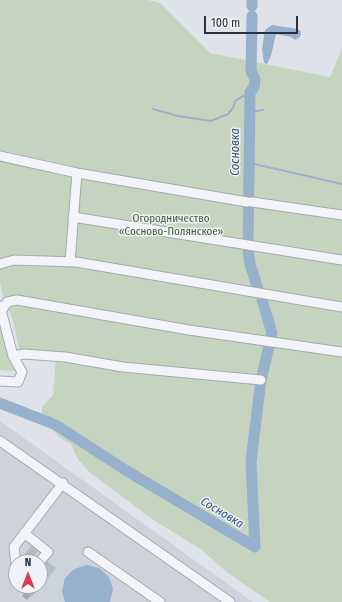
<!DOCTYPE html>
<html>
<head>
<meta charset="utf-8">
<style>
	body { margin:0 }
	#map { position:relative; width:342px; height:602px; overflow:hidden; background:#dfe3e9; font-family:"Fira Sans Condensed",sans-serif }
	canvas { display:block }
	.north { position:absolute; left:8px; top:554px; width:40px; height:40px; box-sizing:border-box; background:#eff2f7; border:1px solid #9fa5ae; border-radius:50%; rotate:0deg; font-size:11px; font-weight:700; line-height:16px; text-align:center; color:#273141 }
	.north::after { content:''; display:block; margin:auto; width:14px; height:18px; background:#d73b54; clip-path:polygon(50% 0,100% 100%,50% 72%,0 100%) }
	.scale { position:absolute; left:204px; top:16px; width:94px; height:18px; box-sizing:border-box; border:2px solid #273141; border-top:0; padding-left:5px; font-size:12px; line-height:14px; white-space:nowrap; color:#273141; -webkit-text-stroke:3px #eff2f7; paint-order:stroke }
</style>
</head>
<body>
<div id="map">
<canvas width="342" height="602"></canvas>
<div class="north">N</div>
<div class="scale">100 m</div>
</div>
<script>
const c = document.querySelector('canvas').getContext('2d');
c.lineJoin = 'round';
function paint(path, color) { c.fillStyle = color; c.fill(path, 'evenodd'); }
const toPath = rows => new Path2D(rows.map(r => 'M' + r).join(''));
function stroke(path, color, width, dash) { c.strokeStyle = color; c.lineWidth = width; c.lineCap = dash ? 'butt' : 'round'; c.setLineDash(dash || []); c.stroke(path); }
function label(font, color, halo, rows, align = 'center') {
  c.font = font + ' "Fira Sans Condensed",sans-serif'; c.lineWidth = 3; c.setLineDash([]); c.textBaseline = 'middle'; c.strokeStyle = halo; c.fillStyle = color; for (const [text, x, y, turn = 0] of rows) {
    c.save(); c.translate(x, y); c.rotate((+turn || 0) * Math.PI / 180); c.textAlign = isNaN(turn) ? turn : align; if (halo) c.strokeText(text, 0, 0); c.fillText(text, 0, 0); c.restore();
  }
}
paint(toPath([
	[0,421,253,602,0,602],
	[16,562,40,562,40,586,16,586]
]), '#cdd2db');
paint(toPath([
	[0,0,148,0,160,3,210,53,330,77,342,49,342,602,270,602,228,573,199,548,155,521,89,472,77,458,71,444,60,438,42,419,42,407,53,395,56,357,20,354,13,320,5,302,0,284],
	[0,327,15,371,0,370]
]), '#c5d4bf');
paint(toPath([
	[272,25,298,29,301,32,300,37,295,40,291,37,276,34,271,56,267,64,264,63,262,49,265,30],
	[87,565,99,568,109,577,113,589,110,602,65,602,62,591,65,578,74,569]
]), '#97b1cc');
paint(toPath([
	[31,547,38,550,28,562,24,562,21,560],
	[45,564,47,577,46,579,40,575,40,571],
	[30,586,40,586,27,600,22,596]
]), '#0003');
stroke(toPath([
	[153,109,178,116,211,121,228,114,233,108,235,101,250,92],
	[250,112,263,110],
	[250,163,342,184]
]), '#97b1cc', 2);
stroke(toPath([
	[252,6,252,0],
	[252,16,251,71,255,79,254,87,250,92,248,250,250,264,258,289],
	[262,300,272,333,271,336],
	[0,403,56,425,127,471,255,547,251,461,261,380,269,346]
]), '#97b1cc', 11);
paint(toPath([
	[33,544,40,549,28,562,22,557],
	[47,561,56,568,48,578,40,571],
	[40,577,45,582,31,597,25,592,30,586,40,586]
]), '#b6bcc6');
const minor = toPath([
	[0,156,77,173,247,202],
	[252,202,342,215],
	[73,217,342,260],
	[70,262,77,173],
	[0,264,14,260,76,262,342,307],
	[0,306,13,356,22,372,18,382,0,381],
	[1,312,7,302,17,300,189,330,342,352],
	[13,356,24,354,65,357,123,367,261,380],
	[0,441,230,602],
	[24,533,48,552,39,562],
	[88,552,160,602],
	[16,564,14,547,63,483]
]);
stroke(minor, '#a4aab3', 11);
stroke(minor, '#f2f4f7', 9);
label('11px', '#3b5e33', '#eff2f7', [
	["Огородничество",171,219],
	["«Сосново-Полянское»",171,232]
]);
label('italic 12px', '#2e5078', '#eff2f7', [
	["Сосновка",236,152,-90],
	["Сосновка",222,513,31]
]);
</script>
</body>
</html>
